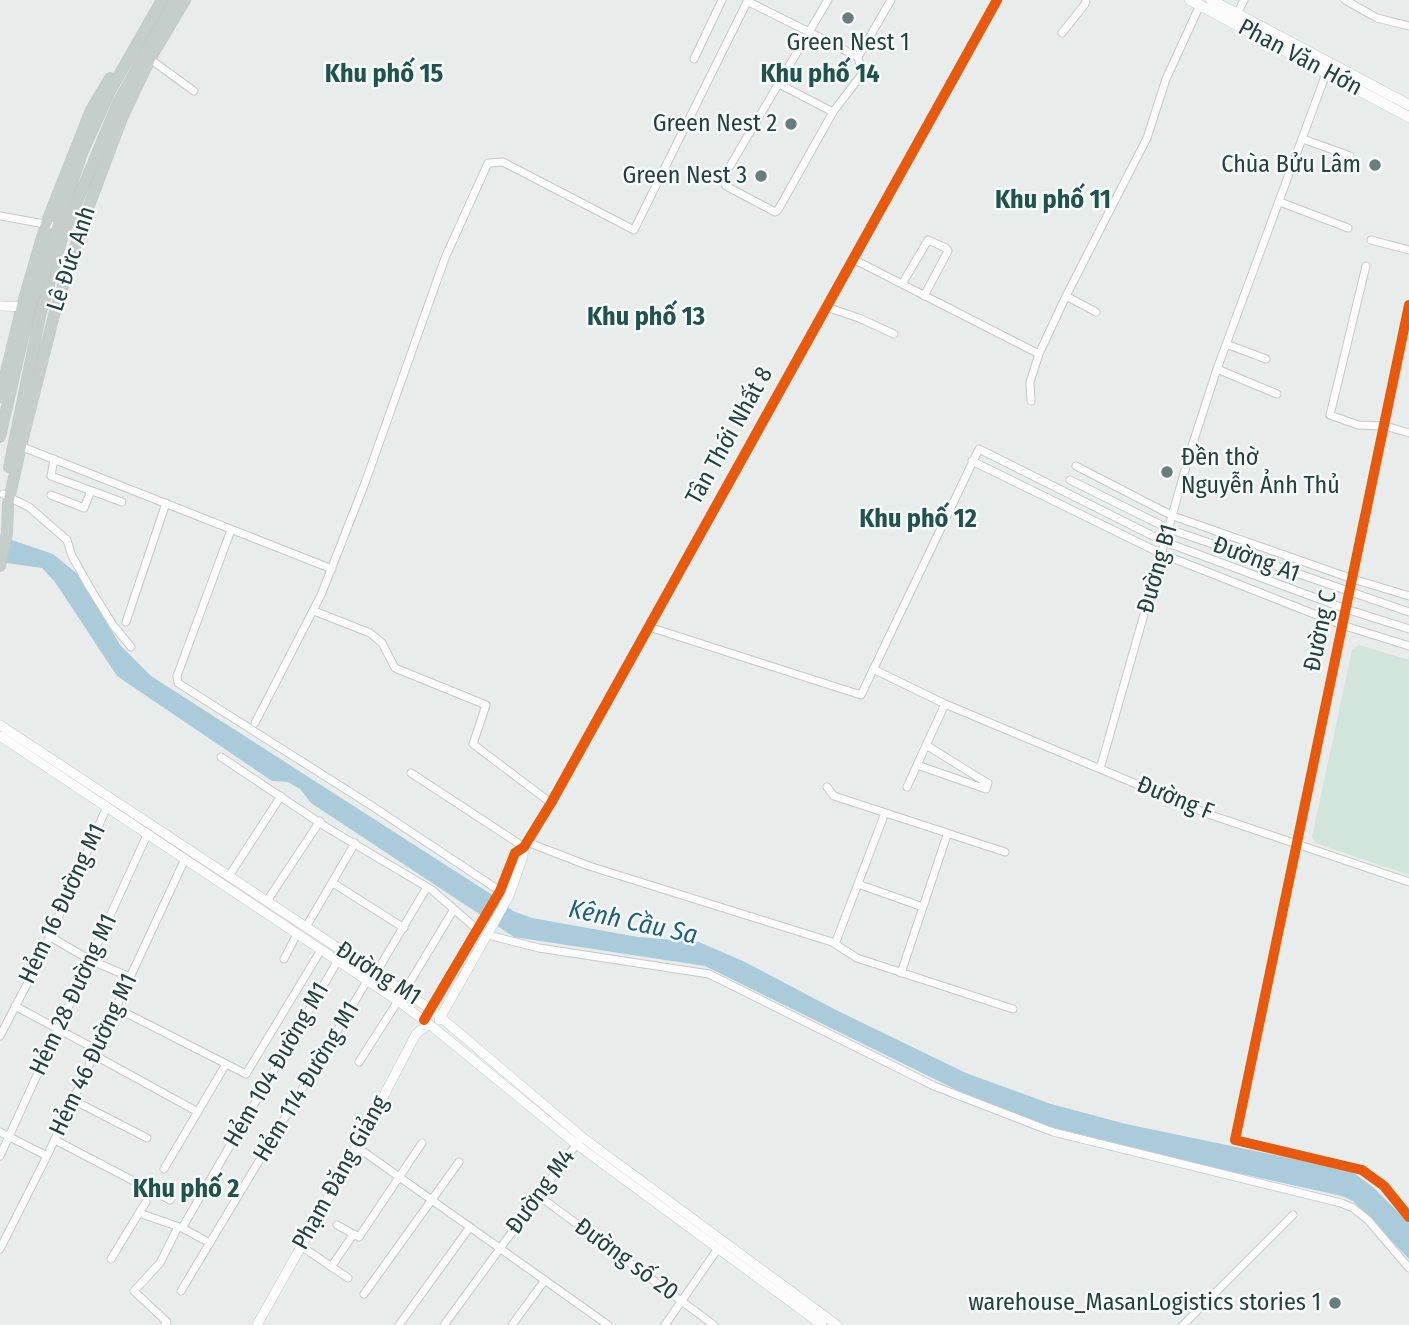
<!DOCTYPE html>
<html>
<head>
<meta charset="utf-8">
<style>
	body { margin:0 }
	canvas { display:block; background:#e8eceb }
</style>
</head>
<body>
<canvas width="1409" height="1325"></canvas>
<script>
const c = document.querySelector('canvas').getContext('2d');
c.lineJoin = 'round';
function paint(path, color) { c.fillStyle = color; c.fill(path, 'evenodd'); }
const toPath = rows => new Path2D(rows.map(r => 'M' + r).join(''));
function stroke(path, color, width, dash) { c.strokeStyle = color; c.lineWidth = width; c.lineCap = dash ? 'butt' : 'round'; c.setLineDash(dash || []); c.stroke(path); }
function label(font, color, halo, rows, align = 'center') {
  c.font = font + ' "Fira Sans Condensed",sans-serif'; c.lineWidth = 5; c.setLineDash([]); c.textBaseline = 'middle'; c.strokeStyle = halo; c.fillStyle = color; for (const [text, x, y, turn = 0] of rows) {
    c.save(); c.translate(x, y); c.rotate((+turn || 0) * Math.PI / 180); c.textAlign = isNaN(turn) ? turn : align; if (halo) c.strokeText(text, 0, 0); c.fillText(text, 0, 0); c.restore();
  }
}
paint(toPath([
	[1359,645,1409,660,1409,875,1316,843,1312,837,1352,650]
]), '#d1e5da');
paint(toPath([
	[0,536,53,554,80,576,120,645,151,676,494,896,513,911,532,918,638,937,699,942,745,962,838,1011,966,1073,1051,1104,1126,1124,1351,1171,1373,1187,1409,1223,1409,1259,1353,1201,1342,1196,1220,1169,1051,1127,973,1098,705,966,514,937,311,803,300,789,288,782,272,781,117,676,55,582,42,568,0,562]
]), '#aaccda');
const minor = toPath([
	[1345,0,1377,18,1409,26],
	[747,1,809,32,858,57,862,74,833,112,778,210,775,212,726,186,723,180,723,178,809,32,828,0],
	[1237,14,1244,0],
	[1062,33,1085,4,1086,0],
	[858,57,891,0],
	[150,59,194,91],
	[694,59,722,0],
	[779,84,833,112],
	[1303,139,1350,156],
	[1280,202,1348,228],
	[0,216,56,226],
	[1371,240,1409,250],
	[853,259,1039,354],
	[1366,266,1330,415,1358,425,1385,426,1409,433],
	[902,284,928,240,946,248,948,251,924,296],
	[1066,296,1096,312],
	[1409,305,1235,1140,1362,1170,1384,1186,1409,1217],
	[826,307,859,318,894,334],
	[1226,344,1266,359],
	[1217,369,1277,394],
	[1031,401,1030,382,1039,354,1066,296,1147,138,1166,79,1200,5],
	[20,446,332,569],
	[54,459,51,476,122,502],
	[972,461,1162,554,1342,625,1409,646],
	[1076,466,1173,516,1353,579,1409,596],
	[1070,480,1169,529,1409,612],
	[3,494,29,507,67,540,72,556,90,588,113,625,131,647],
	[51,495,84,508,91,491],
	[231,530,177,676,178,683,372,806,500,891],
	[314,611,370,633,382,643,395,668,486,705,473,744,551,803],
	[126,622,166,503],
	[649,627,861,695,979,449,1165,542,1346,609,1409,629],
	[873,669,945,704,1208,814,1409,882],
	[255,723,321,595,365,483,445,258,488,163,503,162,634,230,748,0],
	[926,745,984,781,988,783,986,789],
	[221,757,326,827,432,890,478,930],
	[917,765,986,789],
	[1100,769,1191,449,1217,369,1327,71],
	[411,773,524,847],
	[827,787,834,796,1005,852],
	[907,787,945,704],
	[527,842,589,866,832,942,857,958,1013,1009],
	[229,876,281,796],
	[333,883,404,928],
	[858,884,923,907],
	[267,901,320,821],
	[306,927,355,843],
	[488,935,539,948,709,974,934,1086,1053,1132,1341,1203,1353,1208,1368,1220,1409,1268],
	[49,936,90,960,130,977],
	[835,944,885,813],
	[284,959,297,934],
	[376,973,427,887],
	[901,973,947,835],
	[404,992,454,909],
	[15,1006,97,1050],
	[116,1008,246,1074,321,950],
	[0,1036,37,965,106,809],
	[94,1055,198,1112],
	[359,1062,398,1001],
	[73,1100,147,1138],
	[0,1132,47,1156],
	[55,1140,170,1200],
	[357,1147,608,1325],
	[0,1156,147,835],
	[164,1169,226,1064],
	[539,1196,714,1325],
	[139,1213,146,1202],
	[337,1225,359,1237,422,1143],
	[182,1228,210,1243],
	[301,1246,348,1278],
	[0,1249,47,1156,185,859],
	[111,1259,139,1213,182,1228,337,962],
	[331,1267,353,1235],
	[181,1291,367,981],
	[364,1294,459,1162],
	[165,1325,167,1322,134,1291,160,1263,178,1227],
	[399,1325,470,1227],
	[444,1325,578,1142],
	[512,1325,545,1280],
	[665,1325,721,1244],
	[1183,1325,1293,1215]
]);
const tertiary = toPath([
	[0,306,29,307],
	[0,725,432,1010,582,1137,837,1325],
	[0,736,398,1001,434,1028,576,1144,822,1325],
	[424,1020,500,891,515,853,524,847,551,803,997,0],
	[439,1020,509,896,523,856,524,847],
	[257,1325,357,1147,416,1034,429,1024]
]);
const secondary = toPath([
	[1190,0,1409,117],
	[1211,0,1409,105]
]);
const trunk = toPath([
	[0,397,22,306,46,224,91,110,110,78],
	[0,437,30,307,82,153,110,91,162,0],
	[9,467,40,316,62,238,118,103,175,0],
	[0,566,7,533,8,504,21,446,54,315,84,219,122,118,150,59,185,0]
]);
stroke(minor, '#c5c9c8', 9);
stroke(tertiary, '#c5c9c8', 10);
stroke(secondary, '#c3cac8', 11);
stroke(trunk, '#c3cbca', 12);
stroke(minor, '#fcfcfc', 7);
stroke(tertiary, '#fcfcfc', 9);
stroke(secondary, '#fcfcfc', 10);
stroke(trunk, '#c6cecc', 10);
stroke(toPath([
	[1409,305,1235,1140,1362,1170,1384,1186,1409,1217],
	[424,1020,500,891,515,853,524,847,551,803,997,0]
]), '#e8590c', 10);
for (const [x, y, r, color] of [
	[848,18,7,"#697d7a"],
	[791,124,7,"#697d7a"],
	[1375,165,7,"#697d7a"],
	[761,176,7,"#697d7a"],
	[1167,472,7,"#697d7a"],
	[1335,1303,7,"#697d7a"]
]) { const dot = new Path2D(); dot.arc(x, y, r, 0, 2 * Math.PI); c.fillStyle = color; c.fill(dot); stroke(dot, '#f6fbf9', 2.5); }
label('24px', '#24413d', '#f6fbf9', [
	["Green Nest 1",848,43,"center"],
	["Green Nest 2",777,124],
	["Chùa Bửu Lâm",1361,165],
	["Green Nest 3",747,176],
	["Đền thờ",1181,458,"left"],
	["Nguyễn Ảnh Thủ",1181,486,"left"],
	["warehouse_MasanLogistics stories 1",1321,1303]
], 'right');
label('24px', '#24413d', '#f6fbf9', [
	["Phan Văn Hớn",1300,58,28],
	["Lê Đức Anh",72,259,-72],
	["Tân Thới Nhất 8",730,436,-61],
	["Đường A1",1256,560,20],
	["Đường B1",1158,569,-74],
	["Đường C",1321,631,-78],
	["Đường F",1175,799,22],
	["Hẻm 16 Đường M1",63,904,-65],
	["Đường M1",378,974,33],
	["Hẻm 28 Đường M1",74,995,-65],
	["Hẻm 46 Đường M1",94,1055,-65],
	["Hẻm 104 Đường M1",277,1065,-60],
	["Hẻm 114 Đường M1",307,1082,-59],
	["Phạm Đăng Giảng",341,1173,-61],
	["Đường M4",541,1192,-54],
	["Đường số 20",626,1260,36]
]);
label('bold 26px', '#20534d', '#f6fbf9', [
	["Khu phố 15",384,75],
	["Khu phố 14",820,75],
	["Khu phố 11",1053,201],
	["Khu phố 13",646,318],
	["Khu phố 12",918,520],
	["Khu phố 2",186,1190]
]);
label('italic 26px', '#1e607d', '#f6fbf9', [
	["Kênh Cầu Sa",633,923,12]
]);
</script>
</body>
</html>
